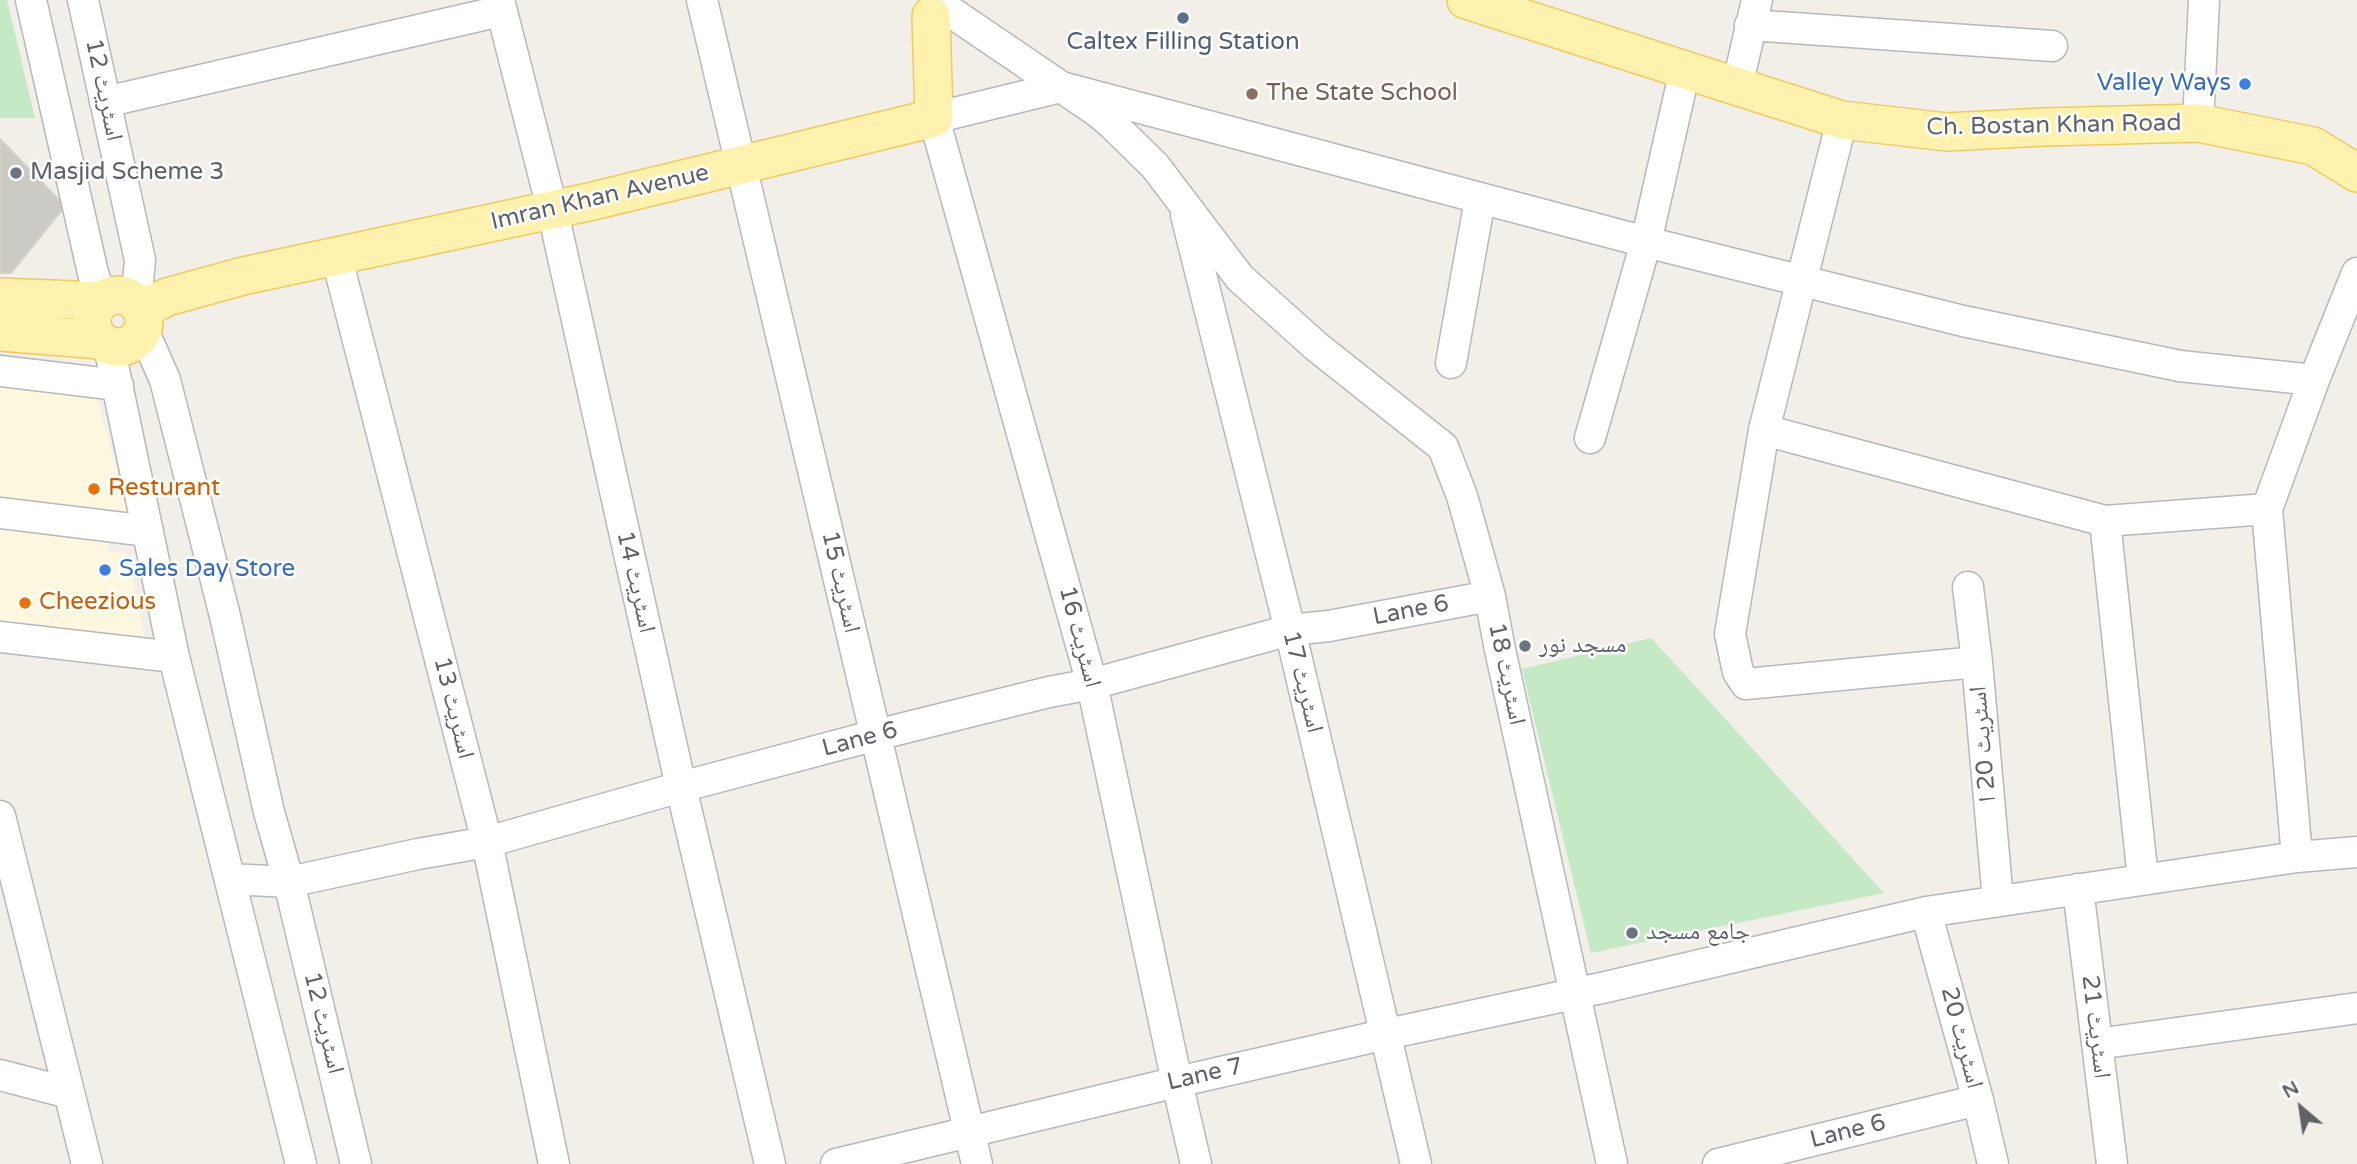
<!DOCTYPE html>
<html>
<head>
<meta charset="utf-8">
<style>
	body { margin:0 }
	#map { position:relative; width:2357px; height:1164px; overflow:hidden; background:#f1efe8; font-family:"Varela Round",sans-serif }
	canvas { display:block }
	.north { position:absolute; left:2266px; top:1073px; width:70px; height:70px; -webkit-text-stroke:5px #fff; paint-order:stroke; rotate:331deg; font-size:19px; font-weight:700; line-height:28px; text-align:center; color:#5f6368 }
	.north::after { content:''; display:block; margin:auto; width:24px; height:32px; background:#5f6368; clip-path:polygon(50% 0,100% 100%,50% 72%,0 100%) }
</style>
</head>
<body>
<div id="map">
<canvas width="2357" height="1164"></canvas>
<div class="north">N</div>
</div>
<script>
const c = document.querySelector('canvas').getContext('2d');
c.lineJoin = 'round';
function paint(path, color) { c.fillStyle = color; c.fill(path, 'evenodd'); }
const toPath = rows => new Path2D(rows.map(r => 'M' + r).join(''));
function stroke(path, color, width, dash) { c.strokeStyle = color; c.lineWidth = width; c.lineCap = dash ? 'butt' : 'round'; c.setLineDash(dash || []); c.stroke(path); }
function label(font, color, halo, rows, align = 'center') {
  c.font = font + ' "Varela Round","Noto Naskh Arabic",sans-serif'; c.lineWidth = 5; c.setLineDash([]); c.textBaseline = 'middle'; c.strokeStyle = halo; c.fillStyle = color; for (const [text, x, y, turn = 0] of rows) {
    c.save(); c.translate(x, y); c.rotate((+turn || 0) * Math.PI / 180); c.textAlign = isNaN(turn) ? turn : align; if (halo) c.strokeText(text, 0, 0); c.fillText(text, 0, 0); c.restore();
  }
}
paint(toPath([
	[0,359,89,368,129,515,100,511,108,551,128,554,146,646,0,625]
]), '#fef7e0');
paint(toPath([
	[0,0,7,0,35,118,0,118],
	[1651,638,1699,690,1884,893,1591,953,1522,669]
]), '#c5e8c5');
const building = toPath([
	[0,139,65,206,11,273,0,273,0,139]
]);
paint(building, '#cccac5');
stroke(building, '#d6d1c6', 2);
const minor = toPath([
	[31,0,93,273,102,300],
	[83,0,140,260,136,303],
	[499,0,552,208,681,787,770,1164],
	[702,0,977,1164],
	[948,10,1098,112,1113,125,1155,166,1240,278,1317,347,1443,447,1462,496,1490,596,1499,645,1612,1164],
	[1750,25,2052,46],
	[1737,87,1757,0],
	[105,102,501,11],
	[1842,120,1764,430,1730,634,1738,672,1746,684,1977,662],
	[2198,123,2204,0],
	[1186,215,1290,630,1416,1164],
	[336,255,487,842,554,1164],
	[143,330,165,380,225,616,269,812,289,882,356,1164],
	[109,346,174,657,301,1164],
	[1451,363,1480,199],
	[0,371,118,385],
	[2314,380,2357,273],
	[1590,438,1646,242,1685,70],
	[2267,509,2297,857],
	[0,513,148,531],
	[2105,521,2143,879],
	[1968,587,1977,662,1998,901],
	[0,637,174,657],
	[0,816,87,1164],
	[230,879,289,882,418,854,487,842,681,787,876,735,1049,692,1092,684,1290,630,1329,626,1490,596],
	[2078,889,2112,1164],
	[1926,912,1978,1100,1993,1164],
	[2097,1044,2357,1008],
	[0,1075,69,1093],
	[836,1164,1177,1082,1387,1034,1606,987,1926,912,2297,857,2357,852],
	[1196,1164,1177,1082,1092,684,934,118,1061,87,1646,242,1963,321,2180,366,2314,380,2267,509,2105,521,1764,430],
	[1718,1164,1978,1100]
]);
const major = toPath([
	[1466,0,1842,120,1947,132,2043,127,2198,123,2313,146,2357,173],
	'92 321a26 26 0 1 1 52 0a26 26 0 1 1-52 0Z',
	[0,297,101,301],
	[141,310,167,297,243,276,593,201,934,118,931,16],
	[0,332,100,340]
]);
stroke(minor, '#b5b8bc', 33);
stroke(major, '#f2c960', 40);
stroke(minor, '#fff', 30);
stroke(major, '#fff2af', 37);
for (const [x, y, r, color] of [
	[1183,18,7,"#5c6f8a"],
	[2245,84,7,"#3f7fe0"],
	[1252,94,7,"#8d6e63"],
	[16,173,7,"#6b7280"],
	[94,489,7,"#e8710a"],
	[105,570,7,"#3f7fe0"],
	[25,603,7,"#e8710a"],
	[1525,646,7,"#6b7280"],
	[1632,933,7,"#6b7280"]
]) { const dot = new Path2D(); dot.arc(x, y, r, 0, 2 * Math.PI); c.fillStyle = color; c.fill(dot); stroke(dot, '#fff', 2.5); }
label('24px', '#4e5e75', '#fff', [
	["Caltex Filling Station",1183,43]
]);
label('24px', '#366cbe', '#fff', [
	["Valley Ways",2231,84],
	["Sales Day Store",119,570,"left"]
], 'right');
label('24px', '#5f6368', '#fff', [
	["اسٹریٹ 12",103,90,78],
	["Ch. Bostan Khan Road",2054,126,-1],
	["Imran Khan Avenue",600,198,-13],
	["اسٹریٹ 14",635,582,77],
	["اسٹریٹ 15",840,582,77],
	["Lane 6",1411,611,-11],
	["اسٹریٹ 16",1079,637,75],
	["اسٹریٹ 18",1506,674,78],
	["اسٹریٹ 17",1302,682,76],
	["اسٹریٹ 13",453,708,76],
	["Lane 6",860,740,-15],
	["اسٹریٹ 20 ا",1984,744,-95],
	["اسٹریٹ 12",323,1023,76],
	["اسٹریٹ 21",2095,1027,83],
	["اسٹریٹ 20",1961,1038,75],
	["Lane 7",1205,1075,-13],
	["Lane 6",1848,1132,-14]
]);
label('24px', '#785e54', '#fff', [
	["The State School",1266,94]
], 'left');
label('24px', '#5b616d', '#fff', [
	["Masjid Scheme 3",30,173],
	["مسجد نور",1539,646],
	["جامع مسجد",1646,933]
], 'left');
label('24px', '#c56008', '#fff', [
	["Resturant",108,489],
	["Cheezious",39,603]
], 'left');
</script>
</body>
</html>
